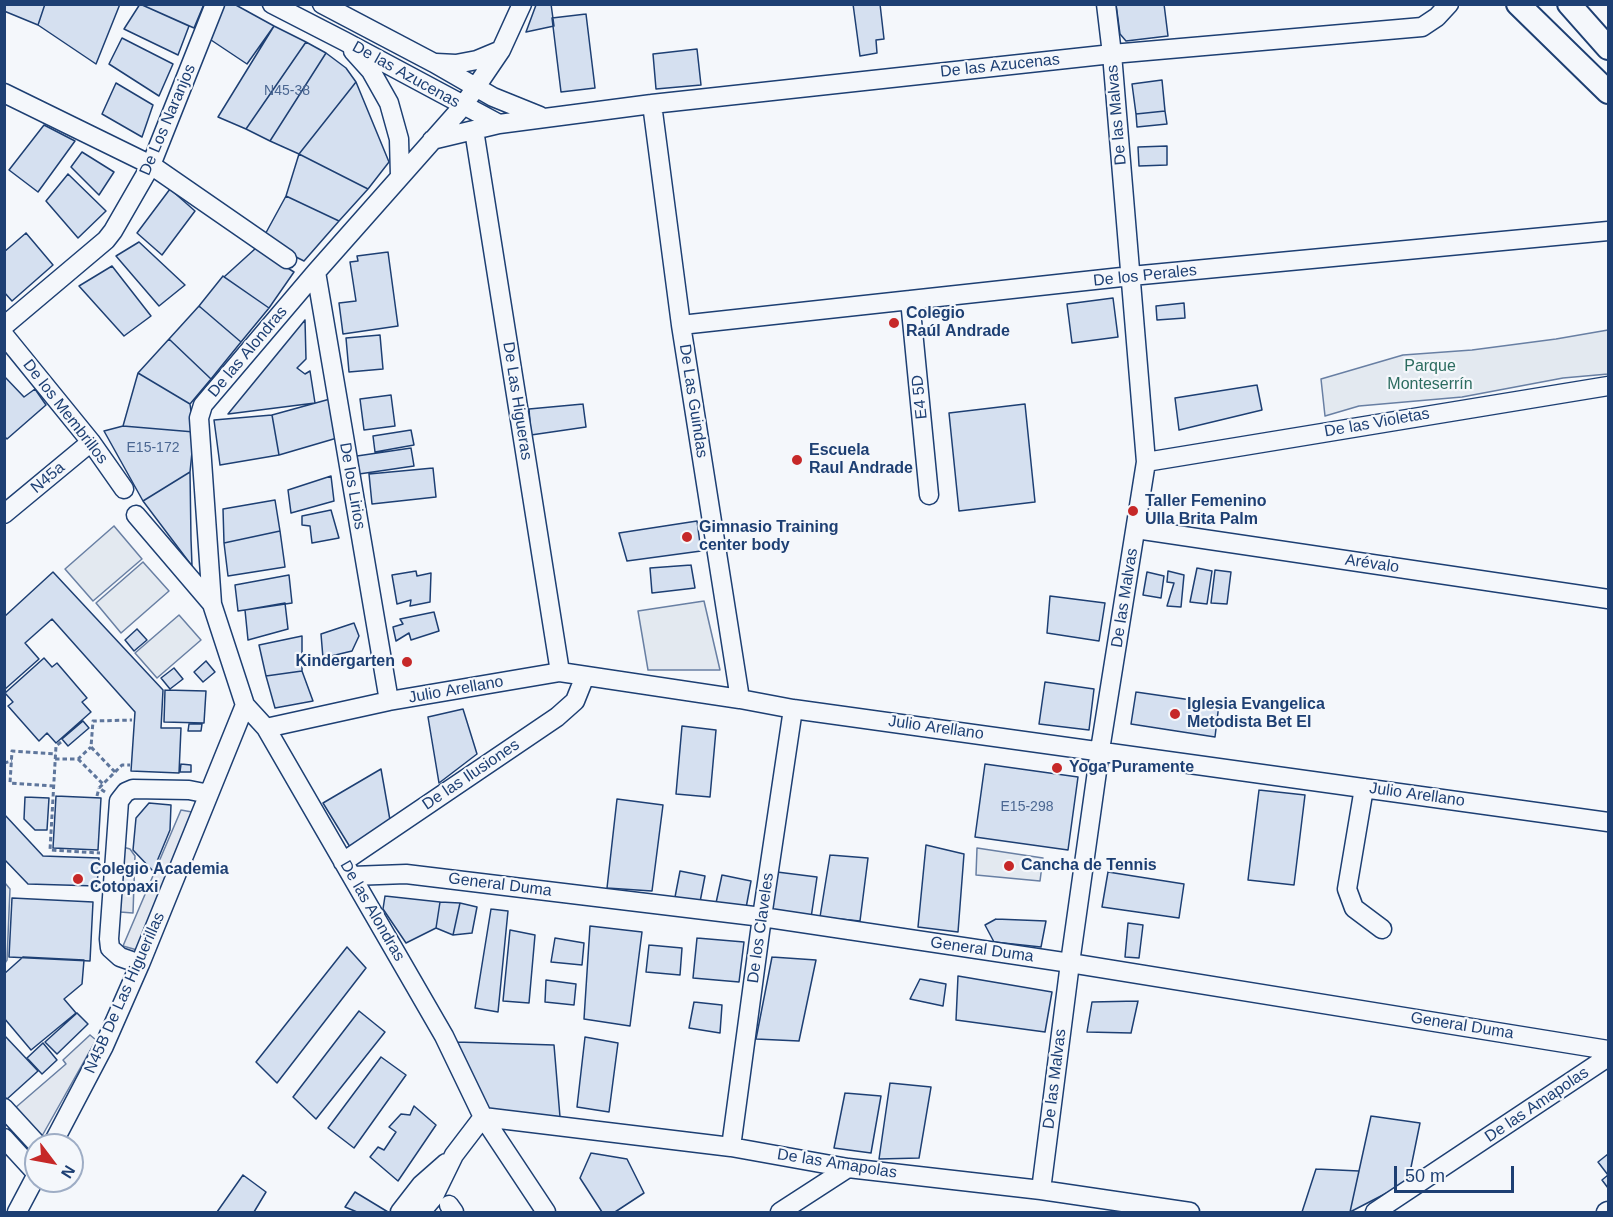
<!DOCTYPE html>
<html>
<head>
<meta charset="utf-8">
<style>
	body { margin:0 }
	#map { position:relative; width:1613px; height:1217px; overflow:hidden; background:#f4f7fb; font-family:Arial,sans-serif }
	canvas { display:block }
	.frame { position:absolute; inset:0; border:6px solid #1d3f73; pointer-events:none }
	.north { position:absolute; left:24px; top:1133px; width:60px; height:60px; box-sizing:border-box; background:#f4f7fb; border:2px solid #9eadc5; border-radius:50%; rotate:122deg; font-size:16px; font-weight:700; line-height:24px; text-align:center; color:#1d3f73 }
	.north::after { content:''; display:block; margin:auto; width:21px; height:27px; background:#c62828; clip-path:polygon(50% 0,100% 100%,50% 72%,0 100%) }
	.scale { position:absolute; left:1394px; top:1166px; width:120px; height:27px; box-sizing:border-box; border:3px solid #1d3f73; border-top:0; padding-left:8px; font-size:18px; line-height:21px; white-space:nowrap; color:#1d3f73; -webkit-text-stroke:4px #f4f7fb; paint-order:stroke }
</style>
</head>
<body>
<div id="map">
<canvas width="1613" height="1217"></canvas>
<div class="frame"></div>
<div class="north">N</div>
<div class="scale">50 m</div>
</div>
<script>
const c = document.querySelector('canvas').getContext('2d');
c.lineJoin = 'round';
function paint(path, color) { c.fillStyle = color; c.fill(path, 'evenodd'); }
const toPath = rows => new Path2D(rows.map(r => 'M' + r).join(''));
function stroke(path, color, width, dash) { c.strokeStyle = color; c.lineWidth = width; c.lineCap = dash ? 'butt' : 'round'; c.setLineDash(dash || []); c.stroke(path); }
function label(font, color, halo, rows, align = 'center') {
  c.font = font + ' Arial,sans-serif'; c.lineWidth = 4.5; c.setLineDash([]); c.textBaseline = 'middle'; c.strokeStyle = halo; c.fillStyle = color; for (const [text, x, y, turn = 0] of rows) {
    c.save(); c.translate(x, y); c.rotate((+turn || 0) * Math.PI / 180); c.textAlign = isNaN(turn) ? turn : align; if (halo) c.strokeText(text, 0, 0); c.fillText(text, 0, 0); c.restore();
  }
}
const green = toPath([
	[1608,330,1608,374,1563,378,1462,397,1359,406,1325,416,1321,379,1403,355,1472,350,1556,339,1608,330],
	[114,526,142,559,93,601,65,569,114,526],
	[143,562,169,591,121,633,96,603,143,562],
	[704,601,720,670,648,670,638,611,704,601],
	[179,615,201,640,157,678,135,653,179,615],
	[977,848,1043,858,1040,881,976,875,977,848],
	[5,883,10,889,7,960,5,963,5,883]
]);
paint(green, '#e3e9f0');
stroke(green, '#687fa3', 1.5);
const parking = toPath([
	[181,810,192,812,137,950,123,946,181,810],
	[123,847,130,849,135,856,133,913,120,912,123,847],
	[90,1035,96,1040,42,1136,15,1108,66,1064,63,1060,90,1035]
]);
paint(parking, '#e3e8f0');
stroke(parking, '#687fa3', 1.5);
const building = toPath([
	[4,4,45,4,38,25,4,11,4,4],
	[45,4,120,4,96,64,38,25,45,4],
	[140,4,204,4,194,28,140,4],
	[140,4,189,26,178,55,124,29,140,4],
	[224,4,234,4,274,26,247,64,208,38,224,4],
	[551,4,554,26,526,32,536,5,551,4],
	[853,4,880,4,884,39,876,40,877,53,860,56,853,4],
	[1116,4,1164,4,1168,36,1126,41,1120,34,1116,4],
	[586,14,595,88,561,92,552,18,586,14],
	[274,26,306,42,246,129,218,117,274,26],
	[122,38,173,64,159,96,109,64,122,38],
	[306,42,326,53,270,141,246,129,306,42],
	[697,49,701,85,656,89,653,54,697,49],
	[326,53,346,68,356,82,299,154,270,141,326,53],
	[1162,80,1165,111,1136,114,1132,84,1162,80],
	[356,82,389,162,368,189,299,154,356,82],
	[116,83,153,105,142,137,102,114,116,83],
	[1165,111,1167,124,1137,127,1136,114,1165,111],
	[44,125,75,141,38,192,9,170,44,125],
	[1167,146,1167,165,1139,166,1138,147,1167,146],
	[82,152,114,172,99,195,71,167,82,152],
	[299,154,368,189,339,221,286,196,299,154],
	[68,174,106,211,78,238,46,201,68,174],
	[170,189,195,211,162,255,137,233,170,189],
	[286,196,339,221,304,261,262,240,286,196],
	[26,233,53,265,12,301,4,292,4,252,26,233],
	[139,242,185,285,159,306,116,256,139,242],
	[256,248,294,272,269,308,224,277,256,248],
	[388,252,398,326,343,334,339,303,356,301,350,262,358,261,357,256,388,252],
	[112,266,151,316,124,336,79,286,112,266],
	[223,276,269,308,241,342,199,306,223,276],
	[1113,298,1118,337,1072,343,1067,304,1113,298],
	[1184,303,1185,318,1157,320,1156,306,1184,303],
	[199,306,241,342,211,379,169,339,199,306],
	[305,320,306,359,297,368,305,374,310,371,315,403,228,414,305,320],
	[380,335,383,369,349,372,346,338,380,335],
	[169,339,211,379,190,404,138,373,169,339],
	[138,373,190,404,194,432,123,426,138,373],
	[4,376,24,397,35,389,46,405,7,439,4,436,4,376],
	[1257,385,1262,410,1179,430,1175,398,1257,385],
	[391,395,395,426,364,430,360,399,391,395],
	[330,399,337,438,279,455,272,415,330,399],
	[583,404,586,427,531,435,529,409,583,404],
	[1025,404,1035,502,959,511,949,413,1025,404],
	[272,415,279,455,220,465,214,420,272,415],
	[123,426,194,432,190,472,143,501,104,431,123,426],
	[411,430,414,445,375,452,373,436,411,430],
	[411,448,414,466,359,474,357,456,411,448],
	[433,468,436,497,372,504,369,474,433,468],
	[190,472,191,539,192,566,143,501,190,472],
	[331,476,334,501,291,513,288,490,331,476],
	[275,500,280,531,224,543,223,509,275,500],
	[331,510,339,538,312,543,310,526,302,525,302,516,331,510],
	[697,521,701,551,627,561,619,533,697,521],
	[280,531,285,567,228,576,224,543,280,531],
	[691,565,695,588,652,593,650,568,691,565],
	[1197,568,1212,571,1207,604,1190,602,1197,568],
	[1215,570,1231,572,1227,604,1211,603,1215,570],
	[416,571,417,576,431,573,430,602,410,606,411,600,397,604,392,575,416,571],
	[1168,571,1184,575,1181,607,1167,606,1174,583,1167,582,1168,571],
	[53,572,163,690,161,728,181,728,179,773,131,771,135,712,52,619,25,643,39,659,4,690,4,617,53,572],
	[1147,572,1164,576,1161,598,1143,595,1147,572],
	[289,575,292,603,238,611,235,585,289,575],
	[1050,596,1105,603,1099,641,1047,633,1050,596],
	[285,603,288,629,248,640,245,610,285,603],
	[434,612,439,631,411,640,409,633,396,641,393,627,403,624,400,619,434,612],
	[354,623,359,636,352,651,323,658,321,634,354,623],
	[137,629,147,640,134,651,125,640,137,629],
	[302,636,302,671,266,676,259,645,302,636],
	[44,658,52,667,57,663,87,698,82,702,91,712,56,743,47,733,39,741,8,706,13,702,5,693,44,658],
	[206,661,215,672,203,682,194,672,206,661],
	[174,668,183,679,170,689,161,678,174,668],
	[302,671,313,701,275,708,266,676,302,671],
	[1045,682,1094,689,1089,730,1039,724,1045,682],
	[165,690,206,691,204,723,164,722,165,690],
	[1136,692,1219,704,1215,737,1131,724,1136,692],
	[463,709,477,754,439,783,428,717,463,709],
	[83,721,89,728,68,746,62,739,83,721],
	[189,724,202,724,201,731,188,731,189,724],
	[682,726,716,730,710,797,676,794,682,726],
	[181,764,191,765,191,772,180,772,181,764],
	[985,764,1078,777,1068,850,975,837,985,764],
	[381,769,390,820,350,847,323,803,381,769],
	[1259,790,1305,795,1294,885,1248,880,1259,790],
	[56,796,101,798,98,850,53,848,56,796],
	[25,797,49,798,47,830,35,830,24,819,25,797],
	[617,799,663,805,652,891,607,888,617,799],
	[149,803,171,805,170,830,153,871,133,850,136,818,149,803],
	[4,814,43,856,99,858,97,886,28,884,4,859,4,814],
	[926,845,964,854,958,932,918,927,926,845],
	[830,855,868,858,860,921,820,917,830,855],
	[680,871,705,876,700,902,675,897,680,871],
	[777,872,817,877,811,918,771,913,777,872],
	[1108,872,1184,884,1179,918,1102,907,1108,872],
	[722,875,751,881,746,908,716,903,722,875],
	[385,896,440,902,436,928,406,943,383,909,385,896],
	[12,898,93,902,90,961,9,957,12,898],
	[440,902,460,903,453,935,436,928,440,902],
	[460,903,477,907,472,933,453,935,460,903],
	[491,909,508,911,498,1012,475,1008,491,909],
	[996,919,1046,921,1041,947,994,942,985,925,996,919],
	[1128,923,1143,925,1139,958,1125,957,1128,923],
	[590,926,642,932,630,1026,584,1019,590,926],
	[510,930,535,935,529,1003,503,1001,510,930],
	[555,938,584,943,582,965,551,962,555,938],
	[697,938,744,942,739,982,693,978,697,938],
	[649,945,682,948,680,975,646,972,649,945],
	[347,947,366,968,277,1083,256,1062,347,947],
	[23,957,84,960,82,984,64,999,76,1013,31,1050,4,1018,4,974,23,957],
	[772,957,816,960,799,1041,756,1039,772,957],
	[958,976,1052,992,1045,1032,956,1020,958,976],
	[920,979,946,984,943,1006,910,999,920,979],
	[546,980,576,984,574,1005,545,1002,546,980],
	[1138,1001,1131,1033,1087,1032,1092,1002,1138,1001],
	[694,1002,722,1005,720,1033,689,1028,694,1002],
	[359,1011,385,1032,316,1119,293,1097,359,1011],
	[77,1013,88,1024,57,1054,45,1042,77,1013],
	[4,1035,38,1071,7,1099,4,1096,4,1035],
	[585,1037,618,1043,609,1112,577,1107,585,1037],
	[456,1042,554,1045,560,1117,484,1109,456,1042],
	[43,1043,57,1060,42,1074,27,1058,43,1043],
	[381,1057,406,1075,354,1148,328,1128,381,1057],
	[890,1083,931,1087,919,1158,879,1159,890,1083],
	[845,1093,881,1096,871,1153,834,1148,845,1093],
	[414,1106,436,1125,398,1181,370,1157,378,1147,384,1150,396,1132,389,1127,401,1114,410,1115,414,1106],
	[1371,1116,1420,1123,1408,1182,1350,1212,1371,1116],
	[591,1153,627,1159,644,1193,615,1212,602,1212,580,1178,591,1153],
	[1608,1154,1608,1188,1602,1180,1608,1175,1598,1162,1608,1154],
	[1316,1169,1359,1171,1350,1212,1302,1212,1316,1169],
	[243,1175,266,1192,254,1212,217,1212,243,1175],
	[355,1192,388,1212,357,1212,345,1207,355,1192]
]);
paint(building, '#d5e0f0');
stroke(building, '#1d3f73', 1.5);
const minor = toPath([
	[272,4,344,41,499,124],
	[322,4,434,63,493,97,540,116],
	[522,4,501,50,463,106,316,272,203,405,199,418,212,604,245,705,266,728,444,1036,483,1117,546,1212],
	[353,51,371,71,389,103,399,139,400,176],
	[436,63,456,64,477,60,501,50],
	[4,93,151,165,287,259],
	[652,104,681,325,740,699],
	[474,130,560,672],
	[432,140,499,124,652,104,1112,54,1422,27,1437,17,1449,4],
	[316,272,389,701],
	[910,300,929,495],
	[681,325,1131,276,1608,231],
	[4,326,106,240,113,231,151,165,215,4],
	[4,335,91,442,124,489],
	[1146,462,1608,386],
	[4,514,91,442],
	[136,515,212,604],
	[1136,529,1608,599],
	[266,728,389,701,560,672,740,699,793,709,1608,822],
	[1364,788,1347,889,1354,908,1382,929],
	[343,862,557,717,575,701,585,676],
	[352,876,406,874,762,917,1070,963,1608,1050],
	[140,964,120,957,110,948,109,939,119,801,126,792,133,789,189,790,209,794],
	[4,1108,38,1145],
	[483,1117,731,1147,848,1168,1041,1190,1190,1212],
	[4,1138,36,1173],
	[52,1145,104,1046,140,964,245,705],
	[731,1147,762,917,793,709],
	[1041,1190,1070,963,1100,750,1146,462,1112,54,1106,4],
	[449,1205,454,1212],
	[17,1212,36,1176],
	[400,1212,421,1185,446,1163],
	[421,1212,433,1198,454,1155,483,1117],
	[780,1212,848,1168],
	[1375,1212,1608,1057],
	[1606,1212,1608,1211]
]);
const major = toPath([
	[1518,4,1608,92],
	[1569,4,1608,48]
]);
stroke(minor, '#1d3f73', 21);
stroke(major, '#1d3f73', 26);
stroke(toPath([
	[61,742,56,746,50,850,100,853],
	[55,759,78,759,91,747],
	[78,759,103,784],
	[4,763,12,761],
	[115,772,91,747,93,721,132,720],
	[54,786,10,783,12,751,56,754],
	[105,792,99,788,122,765,130,765],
	[97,796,99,788]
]), '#5e769c', 3, [4.5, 3]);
stroke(minor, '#f4f7fb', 18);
stroke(major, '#f4f7fb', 22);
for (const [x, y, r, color] of [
	[894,323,6,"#c62828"],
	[797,460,6,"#c62828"],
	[1133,511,6,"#c62828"],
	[687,537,6,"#c62828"],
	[407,662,6,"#c62828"],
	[1175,714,6,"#c62828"],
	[1057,768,6,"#c62828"],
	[1009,866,6,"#c62828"],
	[78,879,6,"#c62828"]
]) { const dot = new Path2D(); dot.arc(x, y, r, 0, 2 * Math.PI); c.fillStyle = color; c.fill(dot); stroke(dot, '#f4f7fb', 2); }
label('14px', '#4b6792', null, [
	["N45-38",287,91],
	["E15-172",153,448],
	["E15-298",1027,807]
]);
label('16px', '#1d3f73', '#f4f7fb', [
	["De las Azucenas",1000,66,-6],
	["De las Azucenas",406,75,29],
	["De las Malvas",1117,115,-95],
	["De Los Naranjos",168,120,-67],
	["De los Perales",1145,276,-6],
	["De las Alondras",248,352,-50],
	["E4 5D",920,397,-96],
	["De Las Higueras",517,401,81],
	["De Las Guindas",693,401,81],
	["De los Membrillos",65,412,52],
	["De las Violetas",1377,423,-10],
	["N45a",48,478,-40],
	["De los Lirios",352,486,80],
	["Arévalo",1372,564,8],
	["De las Malvas",1125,598,-81],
	["Julio Arellano",456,690,-10],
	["Julio Arellano",936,728,8],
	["De las Ilusiones",471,775,-34],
	["Julio Arellano",1417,795,8],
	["General Duma",500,885,7],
	["De las Alondras",372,911,60],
	["De los Claveles",761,928,-82],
	["General Duma",982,950,8],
	["N45B De Las Higuerillas",125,993,-66],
	["General Duma",1462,1026,9],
	["De las Malvas",1055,1079,-83],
	["De las Amapolas",1537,1105,-34],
	["De las Amapolas",837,1164,9]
]);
label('bold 16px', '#1d3f73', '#f4f7fb', [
	["Colegio",906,314],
	["Raúl Andrade",906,332],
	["Escuela",809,451],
	["Raul Andrade",809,469],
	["Taller Femenino",1145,502],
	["Ulla Brita Palm",1145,520],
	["Gimnasio Training",699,528],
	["center body",699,546],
	["Kindergarten",395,662,"right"],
	["Iglesia Evangelica",1187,705],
	["Metodista Bet El",1187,723],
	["Yoga Puramente",1069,768],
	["Cancha de Tennis",1021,866],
	["Colegio Academia",90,870],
	["Cotopaxi",90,888]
], 'left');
label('16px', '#2c6c60', '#f4f7fb', [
	["Parque",1430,367],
	["Monteserrín",1430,385]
]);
</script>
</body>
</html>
